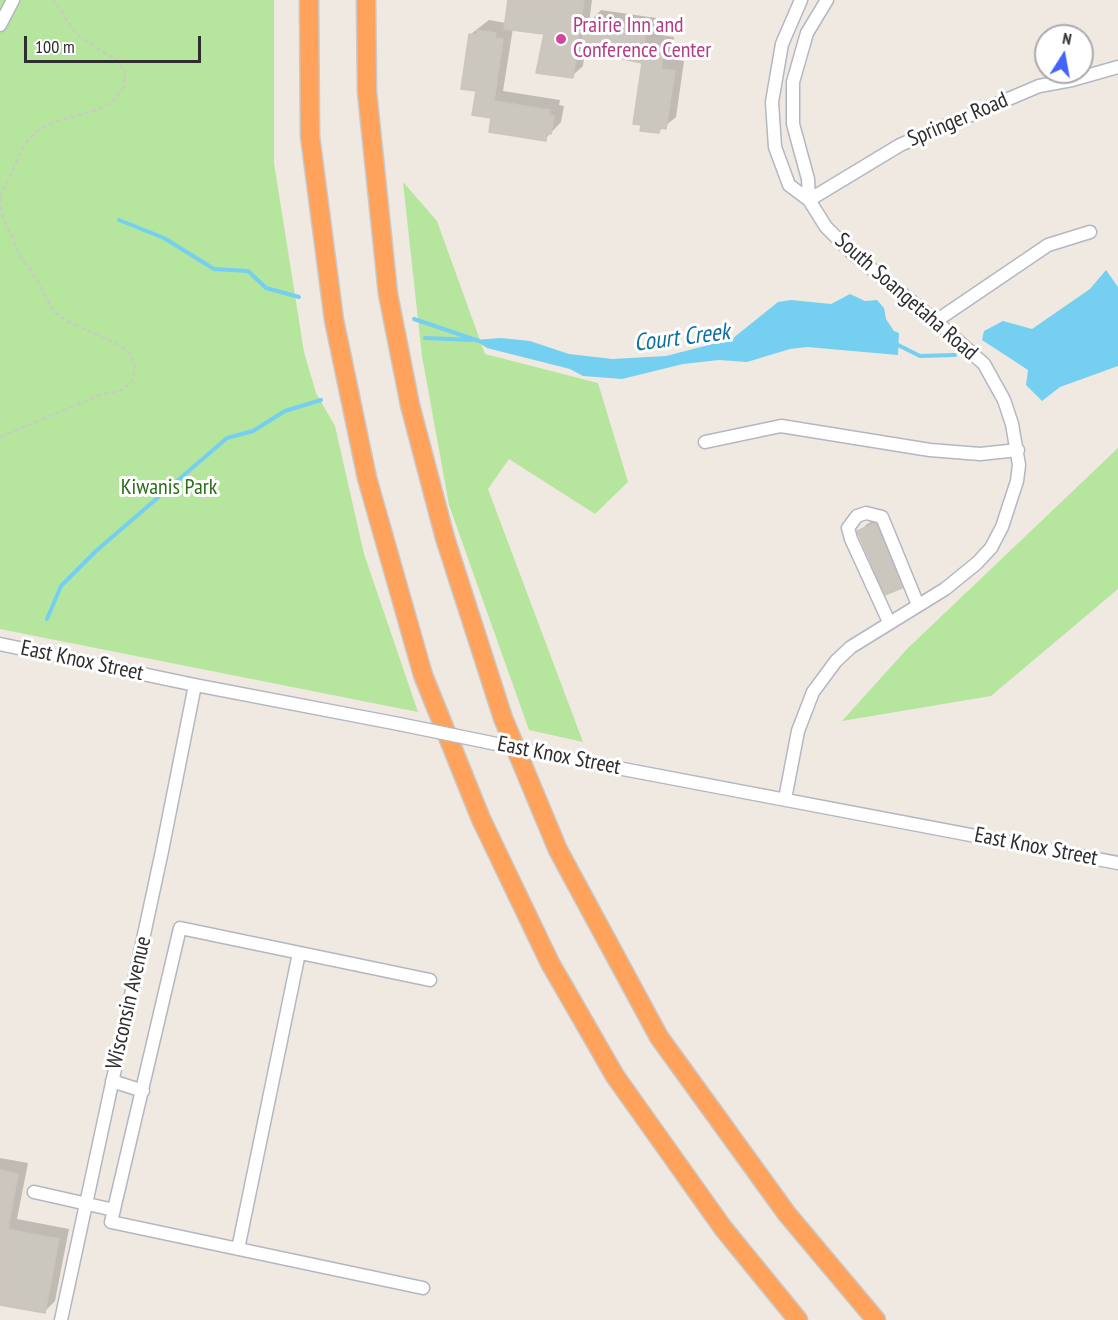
<!DOCTYPE html>
<html>
<head>
<meta charset="utf-8">
<style>
	body { margin:0 }
	#map { position:relative; width:1118px; height:1320px; overflow:hidden; background:#efe9e1; font-family:"PT Sans Narrow",sans-serif }
	canvas { display:block }
	.north { position:absolute; left:1034px; top:24px; width:60px; height:60px; box-sizing:border-box; background:#fff; border:2px solid #ababab; border-radius:50%; rotate:11deg; font-size:16px; font-weight:700; line-height:24px; text-align:center; color:#2e2e2e }
	.north::after { content:''; display:block; margin:auto; width:21px; height:27px; background:#4264fb; clip-path:polygon(50% 0,100% 100%,50% 72%,0 100%) }
	.scale { position:absolute; left:24px; top:36px; width:177px; height:27px; box-sizing:border-box; border:3px solid #2e2e2e; border-top:0; padding-left:8px; font-size:18px; line-height:21px; white-space:nowrap; color:#2e2e2e; -webkit-text-stroke:4px #fff; paint-order:stroke }
</style>
</head>
<body>
<div id="map">
<canvas width="1118" height="1320"></canvas>
<div class="north">N</div>
<div class="scale">100 m</div>
</div>
<script>
const c = document.querySelector('canvas').getContext('2d');
c.lineJoin = 'round';
function paint(path, color) { c.fillStyle = color; c.fill(path, 'evenodd'); }
const toPath = rows => new Path2D(rows.map(r => 'M' + r).join(''));
function stroke(path, color, width, dash) { c.strokeStyle = color; c.lineWidth = width; c.lineCap = dash ? 'butt' : 'round'; c.setLineDash(dash || []); c.stroke(path); }
function label(font, color, halo, rows, align = 'center') {
  c.font = font + ' "PT Sans Narrow",sans-serif'; c.lineWidth = 6; c.setLineDash([]); c.textBaseline = 'middle'; c.strokeStyle = halo; c.fillStyle = color; for (const [text, x, y, turn = 0] of rows) {
    c.save(); c.translate(x, y); c.rotate((+turn || 0) * Math.PI / 180); c.textAlign = isNaN(turn) ? turn : align; if (halo) c.strokeText(text, 0, 0); c.fillText(text, 0, 0); c.restore();
  }
}
paint(toPath([
	[0,0,274,0,274,163,304,352,316,393,335,426,364,554,418,712,0,629],
	[403,182,437,221,485,354,598,383,628,482,595,514,509,459,488,489,583,742,529,730,449,505,422,356],
	[1118,448,1118,589,991,696,842,721,907,649]
]), '#b6e59e');
paint(toPath([
	[1106,270,1118,287,1118,366,1060,387,1042,401,1026,385,1028,370,982,340,984,331,1003,321,1032,329,1090,289],
	[850,294,865,301,877,300,884,308,886,319,894,331,899,333,898,355,807,347,790,349,747,362,719,360,683,364,622,379,583,376,570,369,487,348,475,340,501,338,530,341,569,354,612,359,666,356,732,339,778,302,791,300,831,304]
]), '#75cff0');
paint(toPath([
	[510,0,592,0,589,23,601,10,656,18,654,34,674,37,671,59,684,61,676,117,658,132,643,61,585,50,583,66,572,76,546,33,513,28,503,91,560,100,559,105,564,106,561,122,545,139,493,117,477,90,471,34,489,20,506,23],
	[884,516,911,578,903,586,859,532,867,524],
	[0,1158,28,1163,17,1219,69,1229,55,1301,44,1312,0,1303]
]), '#0003');
stroke(toPath([
	[119,220,164,238,214,269,248,271,266,288,299,297],
	[414,319,479,341],
	[425,338,472,340],
	[896,344,920,356,955,355],
	[47,619,61,586,96,551,227,438,253,431,285,411,321,400]
]), '#75cff0', 4);
const building = toPath([
	[508,0,584,0,573,78,536,73,544,34,504,29,508,0],
	[589,20,646,28,644,44,664,47,661,69,675,71,666,129,660,128,659,133,640,131,641,125,633,124,642,63,585,51,586,46,581,45,584,28,588,28,589,20],
	[477,30,496,33,495,38,503,39,494,101,550,110,549,116,554,116,551,134,547,133,546,141,489,132,491,118,472,115,476,91,461,89,469,34,477,35,477,30],
	[876,523,904,587,885,595,857,531,876,523],
	[0,1170,18,1174,8,1229,0,1228,0,1170],
	[0,1228,59,1239,45,1313,0,1305,0,1228]
]);
paint(building, '#cbc7bf');
stroke(building, '#cbc5ba', 1.5);
const minor = toPath([
	[0,25,13,0],
	[809,200,900,145,1039,86,1072,80,1118,67],
	[809,200,808,179,793,124,793,82,807,33,827,0],
	[936,321,1048,245,1090,232],
	[705,442,781,426,930,450,980,454,1018,450],
	[889,622,851,539,848,528,857,516,866,513,882,517,918,605],
	[0,644,195,685,399,724],
	[565,758,1118,863],
	[785,799,798,731,813,692,836,661,851,647,945,589,977,563,991,548,1002,527,1017,481,1019,465,1012,424,1004,400,984,364,936,321,853,254,826,227,809,200,789,185,775,147,772,102,782,44,801,0],
	[112,1081,143,1091],
	[34,1192,114,1210],
	[238,1249,299,953],
	[423,1288,111,1222,180,928,430,980],
	[61,1320,162,851,195,685]
]);
const highway = toPath([
	[309,0,310,136,334,320,367,478,423,675,481,819,550,963,615,1076,723,1228,798,1320],
	[366,0,367,92,388,294,410,405,445,538,503,718,558,850,659,1037,787,1214,876,1320]
]);
stroke(minor, '#b4b7c1', 15);
stroke(highway, '#c9c9c9', 21);
stroke(toPath([
	[0,197,24,145,37,131,54,122,100,109,114,100,123,88,125,73,117,60,78,36,53,0],
	[0,199,2,214,19,254,37,280,53,311,69,322,117,344,130,353,135,366,132,382,122,390,100,395,0,437]
]), '#c9c9c9', 2, [4.5, 3]);
stroke(minor, '#fff', 12);
stroke(highway, '#ffa35c', 18);
const minorBridge = toPath([
	[399,724,565,758]
]);
stroke(minorBridge, '#b4b7c1', 15, []);
stroke(minorBridge, '#fff', 12);
for (const [x, y, r, color] of [
	[561,39,6,"#d1479c"]
]) { const dot = new Path2D(); dot.arc(x, y, r, 0, 2 * Math.PI); c.fillStyle = color; c.fill(dot); stroke(dot, '#fff', 2); }
label('22px', '#b23c85', '#fff', [
	["Prairie Inn and",573,26],
	["Conference Center",573,51]
], 'left');
label('22px', '#2e2e2e', '#fff', [
	["Springer Road",958,120,-23],
	["South Soangetaha Road",906,297,41],
	["East Knox Street",82,661,12],
	["East Knox Street",559,756,11],
	["East Knox Street",1036,847,11],
	["Wisconsin Avenue",129,1003,-77]
]);
label('22px', '#2c6e1b', '#fff', [
	["Kiwanis Park",169,488]
]);
label('italic 24px', '#0d6fa3', '#fff', [
	["Court Creek",682,338,-7]
]);
</script>
</body>
</html>
